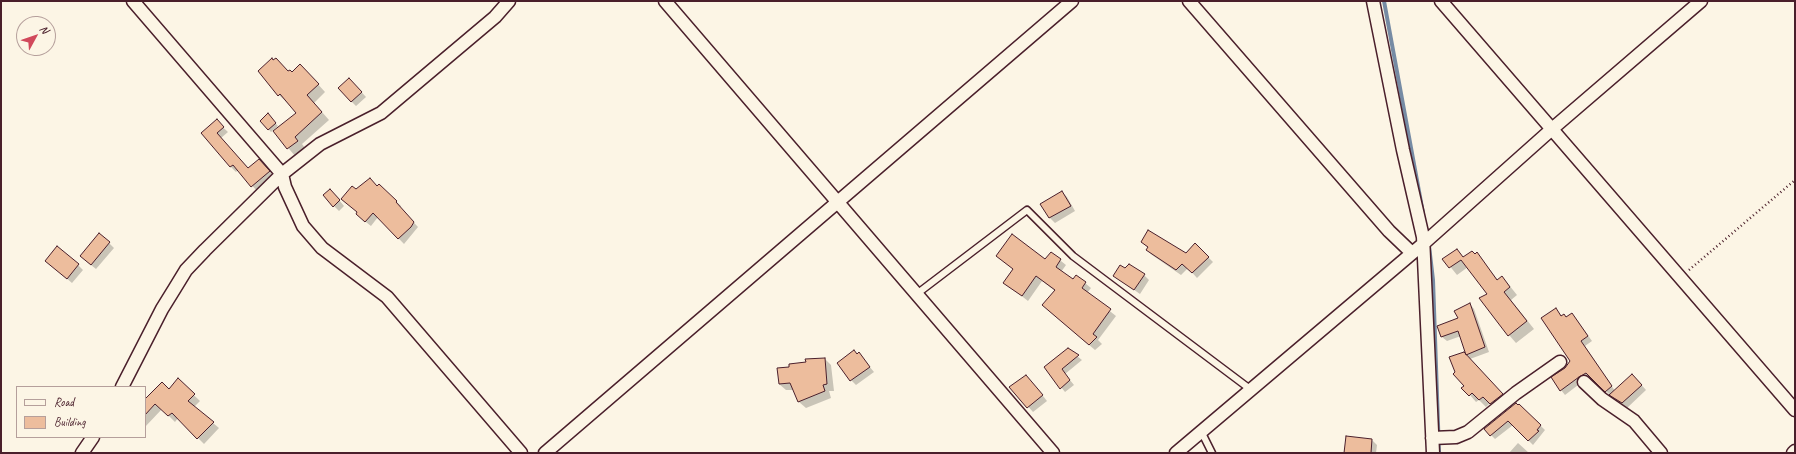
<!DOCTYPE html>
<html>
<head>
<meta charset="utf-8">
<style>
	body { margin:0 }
	#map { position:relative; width:1796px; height:454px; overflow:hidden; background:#fcf5e5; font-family:Caveat,sans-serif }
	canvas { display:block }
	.frame { position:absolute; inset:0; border:2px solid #4a1f2b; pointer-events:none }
	.legend { position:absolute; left:16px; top:386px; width:130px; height:52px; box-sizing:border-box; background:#fcf5e5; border:1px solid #b59f9b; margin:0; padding:5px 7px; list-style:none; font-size:12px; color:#4a1f2b }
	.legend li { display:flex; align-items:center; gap:8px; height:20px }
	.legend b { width:20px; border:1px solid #b59f9b }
	.north { position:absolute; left:16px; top:16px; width:40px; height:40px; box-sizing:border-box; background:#fcf5e5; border:1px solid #b59f9b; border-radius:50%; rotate:50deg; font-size:11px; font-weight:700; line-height:16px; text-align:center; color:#4a1f2b }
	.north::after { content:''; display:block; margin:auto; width:14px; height:18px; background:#d1495b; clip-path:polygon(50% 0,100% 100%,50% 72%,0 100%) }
</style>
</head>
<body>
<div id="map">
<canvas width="1796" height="454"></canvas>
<div class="frame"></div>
<ul class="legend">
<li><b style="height:5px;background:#fcf5e5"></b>Road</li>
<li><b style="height:11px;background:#edbd9d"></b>Building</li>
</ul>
<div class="north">N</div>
</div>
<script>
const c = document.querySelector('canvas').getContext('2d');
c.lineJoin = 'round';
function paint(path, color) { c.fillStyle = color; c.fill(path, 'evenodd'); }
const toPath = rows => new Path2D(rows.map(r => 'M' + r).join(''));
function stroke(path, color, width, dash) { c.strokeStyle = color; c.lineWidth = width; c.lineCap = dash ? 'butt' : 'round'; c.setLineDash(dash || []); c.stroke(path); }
paint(toPath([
	[259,71,307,72,325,92,314,103,329,120,302,144,305,148,295,156,274,131,298,113,279,95],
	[354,84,366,97,356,106,351,101],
	[268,115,278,126,271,132,261,121],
	[216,121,228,132,221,138,249,169,264,165,274,177,257,191,238,170,236,172,231,167,202,133],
	[379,185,401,206,400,208,418,227,404,244,378,217,371,226,362,219,358,212,356,190,377,187],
	[1062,192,1067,197,1075,211,1055,223,1050,218,1042,204],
	[335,195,344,206,339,211,334,206],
	[1142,242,1186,254,1195,244,1213,262,1197,278,1188,268,1181,275,1152,255,1147,250,1148,248],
	[109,243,114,248,96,269,86,261],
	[1457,250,1464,258,1477,254,1498,280,1502,278,1509,285,1517,295,1511,300,1534,329,1516,343,1509,335,1488,294,1468,267,1457,275,1444,259],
	[1051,253,1066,265,1061,272,1073,281,1085,283,1091,288,1087,293,1116,316,1098,340,1102,344,1095,350,1049,311,1055,291,1042,281,1028,301,1005,283,1014,270,997,256,1046,261],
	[78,265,83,270,72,283,52,266],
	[1126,270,1144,275,1149,280,1140,294,1114,276],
	[1470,304,1474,309,1489,352,1470,359,1509,401,1498,411,1490,403,1486,407,1479,400,1476,402,1470,395,1465,386,1469,358,1461,336,1447,341,1442,337,1438,327,1460,319],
	[1556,310,1562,316,1566,318,1572,314,1576,319,1592,341,1585,346,1615,391,1637,380,1646,390,1627,408,1611,396,1592,377,1586,379,1565,395,1561,390,1565,369,1571,361],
	[1068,349,1082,360,1065,374,1074,385,1065,392,1045,367],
	[859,354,874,372,856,385,851,380,857,355],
	[825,359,831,365,834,391,829,391,831,398,806,408,799,402,794,390,786,390,779,384,807,363],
	[178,380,200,401,194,407,219,428,204,444,178,418,175,422,162,409,145,427,145,400,169,390],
	[1031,381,1047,401,1033,412,1011,387],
	[1519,405,1545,430,1533,445,1513,425,1495,439,1491,435],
	[1347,437,1372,440,1377,445,1376,453,1345,453],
	[1518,443,1529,453,1509,453]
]), '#0003');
stroke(toPath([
	[1384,1,1423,213],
	[1429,246,1433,280,1439,453]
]), '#768ba4', 4);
const building = toPath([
	[272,58,273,60,276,58,288,71,290,70,292,72,300,64,319,84,307,95,322,112,295,137,298,141,287,149,273,131,296,113,280,94,278,96,258,71,272,58],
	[349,78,362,92,351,102,338,88,349,78],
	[268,113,276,123,268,130,260,121,268,113],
	[217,119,224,127,217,133,248,168,259,159,270,171,251,187,233,165,230,167,201,133,217,119],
	[370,178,377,186,379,184,397,201,396,202,414,222,411,227,398,239,373,213,365,222,356,214,357,212,341,199,352,186,356,189,370,178],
	[330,189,340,200,333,207,323,195,330,189],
	[1062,191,1071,206,1049,218,1040,204,1062,191],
	[1148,230,1186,253,1195,243,1209,257,1192,273,1182,264,1176,270,1146,250,1148,247,1141,242,1148,230],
	[99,233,110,242,91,265,80,256,99,233],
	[1012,234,1045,259,1051,252,1061,259,1056,267,1073,279,1076,275,1086,282,1082,288,1111,309,1093,334,1097,337,1089,345,1042,305,1055,290,1036,276,1022,296,1003,283,1013,269,996,256,1012,234],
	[57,246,79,264,67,279,45,261,57,246],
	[1457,249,1463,257,1472,251,1475,254,1477,252,1497,280,1502,276,1510,287,1504,292,1527,321,1508,336,1479,298,1487,294,1461,260,1449,268,1442,259,1457,249],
	[1129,264,1145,274,1134,290,1113,276,1120,265,1125,268,1129,264],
	[1470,303,1485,347,1466,355,1458,331,1441,337,1437,326,1458,318,1454,311,1470,303],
	[1556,308,1561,316,1564,314,1566,317,1572,313,1588,336,1581,341,1612,386,1605,392,1586,373,1579,377,1560,391,1551,377,1565,368,1570,361,1541,318,1556,308],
	[1068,348,1079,355,1062,369,1070,380,1060,389,1044,367,1068,348],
	[854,350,857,354,859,352,870,367,850,381,837,363,854,350],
	[1464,352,1503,394,1490,404,1483,397,1479,400,1472,393,1469,396,1461,388,1464,386,1453,374,1455,372,1449,357,1464,352],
	[825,358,827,384,823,385,825,391,798,402,790,383,779,384,777,368,789,367,789,364,806,362,805,359,825,358],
	[1632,374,1642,385,1622,403,1609,395,1632,374],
	[1026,375,1043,395,1027,408,1009,387,1026,375],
	[178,378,195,394,188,401,214,422,197,439,172,413,168,416,155,404,145,415,145,399,162,382,169,389,178,378],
	[1516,403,1518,405,1519,404,1541,425,1537,430,1539,431,1528,441,1508,421,1490,436,1484,429,1516,403],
	[1346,436,1372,439,1371,453,1344,453,1346,436]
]);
paint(building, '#edbd9d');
stroke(building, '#4a1f2b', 1);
const service = toPath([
	[918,293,1027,210,1073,256,1250,389],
	[1201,431,1212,453]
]);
const minor = toPath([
	[133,1,282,174,285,187,303,226,322,248,387,297,521,453],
	[665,1,1053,453],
	[1189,1,1389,231,1412,253],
	[1373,1,1403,150,1423,237,1433,453],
	[1441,1,1795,410],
	[1584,382,1602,399,1634,421,1661,453],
	[122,387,162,309,175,288,186,270,205,250,282,174,320,144,381,113,495,17,509,1],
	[1432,438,1456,437,1468,432,1516,393,1560,362],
	[82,453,93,437],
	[545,453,1072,1],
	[1176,453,1423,244,1552,129,1701,1],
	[1793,453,1795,451]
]);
stroke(service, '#4a1f2b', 9);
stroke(minor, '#4a1f2b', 15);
stroke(toPath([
	[1689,270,1795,180]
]), '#4a1f2b', 2.5, [1, 3]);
stroke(service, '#fcf5e5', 6);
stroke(minor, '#fcf5e5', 12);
</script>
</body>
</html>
